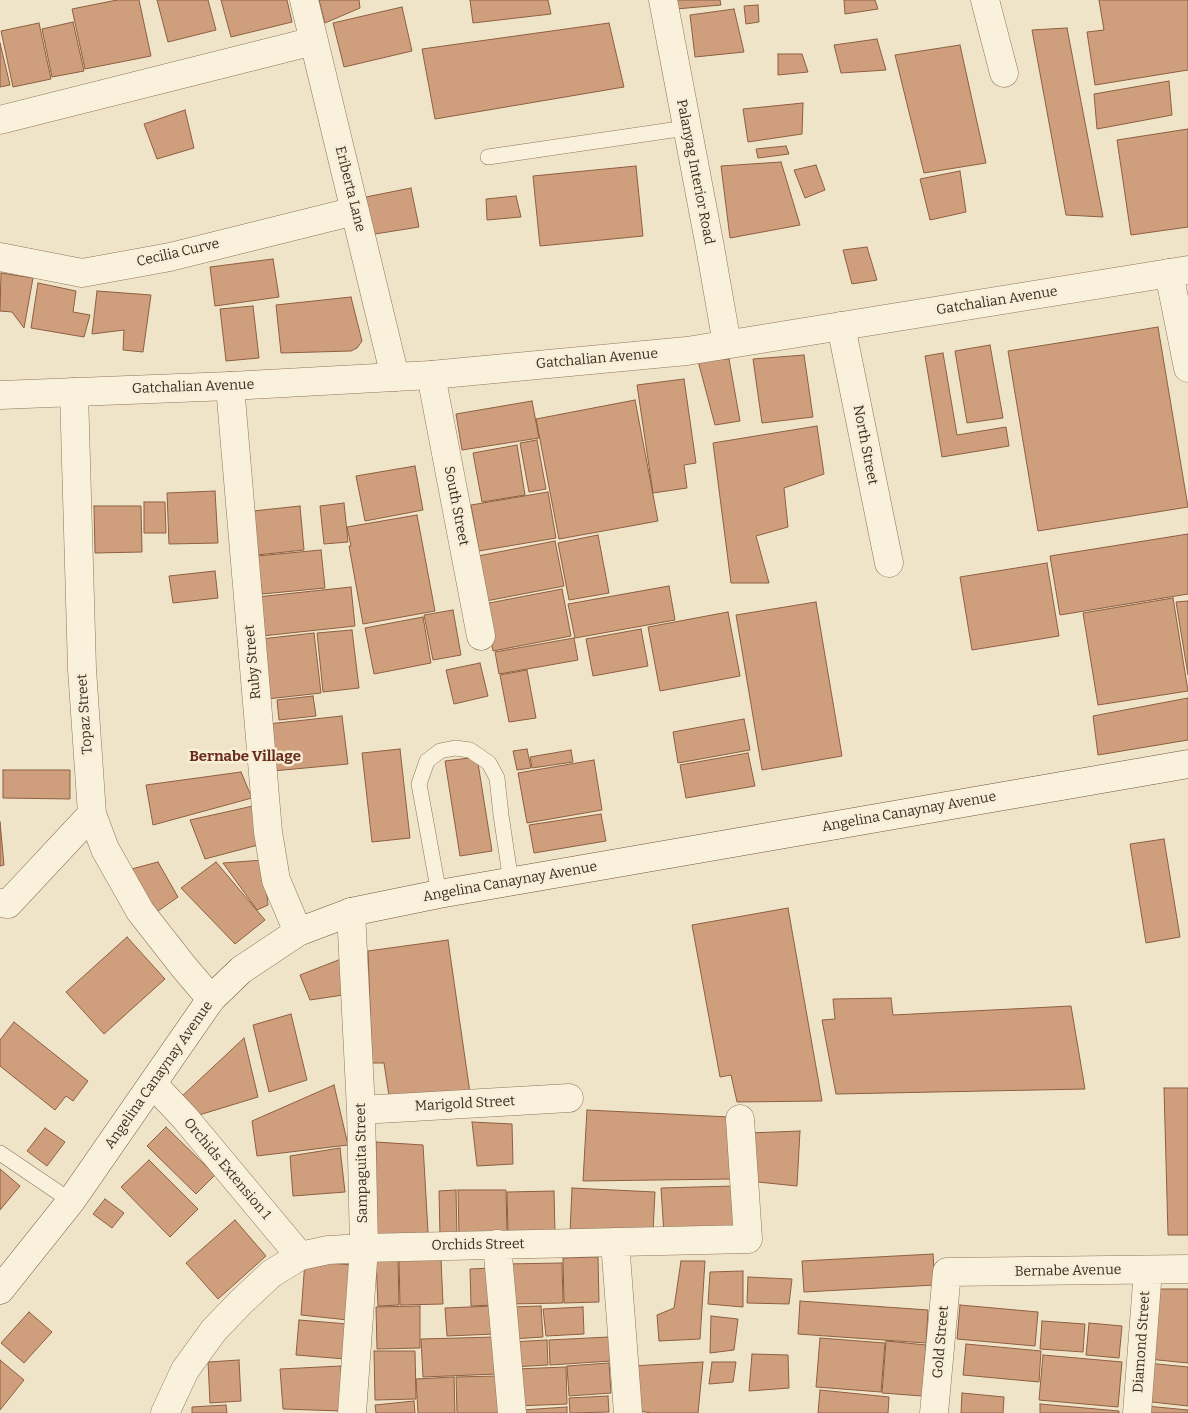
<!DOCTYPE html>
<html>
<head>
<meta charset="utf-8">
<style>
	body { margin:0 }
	canvas { display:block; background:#f0e4c8 }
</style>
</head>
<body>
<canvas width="1188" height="1413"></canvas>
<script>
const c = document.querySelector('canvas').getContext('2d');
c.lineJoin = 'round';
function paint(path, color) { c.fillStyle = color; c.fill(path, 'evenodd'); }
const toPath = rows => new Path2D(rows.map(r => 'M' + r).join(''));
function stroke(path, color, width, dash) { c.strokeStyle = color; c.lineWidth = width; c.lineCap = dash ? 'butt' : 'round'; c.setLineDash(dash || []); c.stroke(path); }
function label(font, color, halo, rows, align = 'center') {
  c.font = font + ' Bitter,serif'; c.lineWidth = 5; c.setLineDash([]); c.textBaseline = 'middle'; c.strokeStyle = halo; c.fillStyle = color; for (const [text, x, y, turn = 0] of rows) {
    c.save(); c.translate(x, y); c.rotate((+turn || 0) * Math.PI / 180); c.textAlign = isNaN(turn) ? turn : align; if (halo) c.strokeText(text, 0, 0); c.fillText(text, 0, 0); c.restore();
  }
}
const building = toPath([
	[117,0,139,0,151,56,85,69,72,9,117,0],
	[157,0,208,0,216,30,168,42,157,0],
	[221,0,287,0,292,22,231,37,221,0],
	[319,0,359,0,360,8,325,23,319,0],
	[470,0,548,0,551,14,473,23,470,0],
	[675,0,720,0,721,5,676,9,675,0],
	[844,0,875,0,878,9,845,14,844,0],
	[1099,0,1188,0,1188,70,1095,85,1087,32,1104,30,1099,0],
	[758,5,759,22,746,24,744,6,758,5],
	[402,7,412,51,344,67,333,23,402,7],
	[734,9,744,52,695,57,690,15,734,9],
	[73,22,84,71,52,77,42,29,73,22],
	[39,23,51,79,13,87,1,31,39,23],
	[609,23,624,87,435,119,422,49,609,23],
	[1067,28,1103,217,1066,215,1032,30,1067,28],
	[877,39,886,70,841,73,834,45,877,39],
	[0,43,10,85,0,87,0,43],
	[960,45,986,163,924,173,895,55,960,45],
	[778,54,802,54,808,72,778,75,778,54],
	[1169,81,1172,115,1097,129,1094,94,1169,81],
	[803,103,802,134,748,142,743,109,803,103],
	[185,110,194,148,157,159,144,124,185,110],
	[1188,129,1188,227,1131,235,1117,140,1188,129],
	[786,146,789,154,758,158,756,149,786,146],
	[781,162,800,225,730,238,721,166,781,162],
	[816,165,825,190,805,198,794,170,816,165],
	[636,166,643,236,540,246,533,176,636,166],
	[960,171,966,212,930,220,920,179,960,171],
	[411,188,419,227,375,234,361,198,411,188],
	[516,196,521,217,487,220,486,199,516,196],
	[867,247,877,280,852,284,843,250,867,247],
	[273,259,279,297,215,306,210,267,273,259],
	[1,273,33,278,24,328,12,312,0,311,1,273],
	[38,283,76,291,73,312,90,315,84,337,31,328,38,283],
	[97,291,151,295,143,352,123,350,124,330,92,334,97,291],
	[351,297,362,341,357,348,351,351,281,353,276,305,351,297],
	[253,306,259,358,226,361,220,309,253,306],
	[1158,327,1188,507,1038,531,1008,351,1158,327],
	[990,345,1003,418,967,423,955,351,990,345],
	[943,353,957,435,1006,427,1009,446,942,457,925,356,943,353],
	[804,355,813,417,762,423,753,359,804,355],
	[729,359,740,421,715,425,698,361,729,359],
	[684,379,696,463,684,465,687,488,653,493,637,385,684,379],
	[635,400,658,521,559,539,536,419,635,400],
	[532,401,539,438,462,450,456,414,532,401],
	[817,426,824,474,784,488,788,527,756,536,769,583,731,583,713,443,817,426],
	[537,440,546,489,529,492,520,443,537,440],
	[517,445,525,495,482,502,473,453,517,445],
	[415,466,423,510,365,521,356,476,415,466],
	[215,491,218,543,169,544,167,493,215,491],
	[548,492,556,538,479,551,471,505,548,492],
	[144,502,165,502,166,533,144,533,144,502],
	[344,503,348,542,324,544,320,506,344,503],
	[94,506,141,506,142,552,95,553,94,506],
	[300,506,304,550,257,555,253,511,300,506],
	[417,515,435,611,363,624,349,546,351,546,347,527,417,515],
	[1188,534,1188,594,1060,615,1050,556,1188,534],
	[598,535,609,593,569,600,558,543,598,535],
	[555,541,564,586,486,601,478,556,555,541],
	[321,550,325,588,262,594,257,556,321,550],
	[1047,563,1059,636,972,650,960,577,1047,563],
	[215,571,218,598,173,603,169,576,215,571],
	[669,586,675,620,575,638,568,604,669,586],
	[351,587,355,626,262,636,257,597,351,587],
	[562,589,571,636,493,651,484,604,562,589],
	[1173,598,1188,691,1098,705,1083,613,1173,598],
	[1188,601,1188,675,1176,602,1188,601],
	[816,602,842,756,762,770,736,615,816,602],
	[453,610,461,655,433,660,424,615,453,610],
	[728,612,740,676,660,691,648,627,728,612],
	[423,617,431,663,374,674,365,628,423,617],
	[641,629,648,666,593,676,586,639,641,629],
	[352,630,359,688,323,692,317,633,352,630],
	[314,633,321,693,267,699,261,639,314,633],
	[574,638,578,660,499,674,495,652,574,638],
	[480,663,488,696,454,704,446,670,480,663],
	[527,670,536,718,509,722,500,675,527,670],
	[313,696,316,716,279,720,277,700,313,696],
	[1188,698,1188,740,1098,755,1093,716,1188,698],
	[342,716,348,764,273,771,268,724,342,716],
	[744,719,750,750,678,763,673,732,744,719],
	[400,749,410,838,372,842,362,753,400,749],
	[527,749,531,768,517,770,513,751,527,749],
	[571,750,573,762,532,768,530,757,571,750],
	[748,753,755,786,686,798,680,765,748,753],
	[477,757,492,851,460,856,445,761,477,757],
	[594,760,602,810,527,823,518,773,594,760],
	[3,770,70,770,70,799,3,798,3,770],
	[241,772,252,798,153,825,146,785,241,772],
	[253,806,258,845,205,859,190,820,253,806],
	[601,814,606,841,534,853,529,825,601,814],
	[0,822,4,865,0,866,0,822],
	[1164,839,1180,937,1146,943,1130,844,1164,839],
	[263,860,268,905,257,910,223,863,263,860],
	[158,862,178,897,151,916,124,871,158,862],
	[216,862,265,920,235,944,181,888,216,862],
	[788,908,822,1101,737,1102,731,1075,720,1077,692,925,788,908],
	[127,937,165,979,104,1034,66,992,127,937],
	[448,940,470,1093,389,1096,384,1063,372,1063,368,951,448,940],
	[341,959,343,995,310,1000,300,975,341,959],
	[891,998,893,1015,1071,1006,1085,1089,836,1094,822,1020,835,1019,833,999,891,998],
	[291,1014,307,1080,269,1092,253,1025,291,1014],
	[14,1022,88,1081,73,1101,66,1096,55,1110,0,1066,0,1040,14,1022],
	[244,1038,258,1097,199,1115,180,1098,244,1038],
	[334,1085,348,1145,257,1156,252,1121,334,1085],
	[1164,1088,1188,1088,1188,1235,1168,1235,1164,1088],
	[587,1110,730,1117,731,1179,583,1181,587,1110],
	[472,1122,512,1124,513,1164,477,1166,472,1122],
	[166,1127,215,1175,196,1194,147,1146,166,1127],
	[45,1128,65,1142,47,1166,27,1151,45,1128],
	[800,1131,797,1186,748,1181,749,1133,800,1131],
	[376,1142,423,1145,428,1232,374,1241,376,1142],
	[340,1148,345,1192,293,1196,290,1156,340,1148],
	[149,1160,198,1209,170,1237,121,1187,149,1160],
	[0,1169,20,1186,0,1210,0,1169],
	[734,1186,738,1229,664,1235,661,1188,734,1186],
	[572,1188,655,1192,653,1232,570,1233,572,1188],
	[456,1190,457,1236,440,1236,439,1191,456,1190],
	[458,1190,506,1190,507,1233,459,1234,458,1190],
	[554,1191,555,1234,508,1234,507,1192,554,1191],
	[105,1199,124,1213,112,1228,93,1214,105,1199],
	[235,1220,266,1256,218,1299,186,1263,235,1220],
	[933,1254,935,1285,804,1292,802,1261,933,1254],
	[598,1257,599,1302,564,1303,563,1258,598,1257],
	[376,1259,398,1259,399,1305,378,1306,376,1259],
	[399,1259,441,1259,443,1304,400,1305,399,1259],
	[305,1261,353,1265,348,1320,301,1315,305,1261],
	[681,1261,705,1261,700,1339,659,1341,657,1315,674,1308,681,1261],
	[562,1263,563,1303,507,1304,506,1264,562,1263],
	[492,1268,493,1305,471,1306,470,1269,492,1268],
	[743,1271,743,1307,708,1304,710,1272,743,1271],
	[748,1277,792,1279,789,1304,747,1303,748,1277],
	[1153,1289,1188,1289,1188,1363,1148,1359,1153,1289],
	[800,1301,928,1310,926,1343,798,1334,800,1301],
	[960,1305,1038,1312,1035,1346,957,1339,960,1305],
	[420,1306,420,1348,377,1349,376,1307,420,1306],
	[494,1306,495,1334,447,1336,445,1308,494,1306],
	[541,1306,543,1337,512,1339,510,1307,541,1306],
	[583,1307,584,1334,546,1336,543,1309,583,1307],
	[29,1312,52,1332,24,1363,1,1343,29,1312],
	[711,1316,738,1319,734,1350,710,1353,711,1316],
	[299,1320,348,1324,345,1359,296,1355,299,1320],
	[1042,1321,1085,1324,1083,1352,1040,1349,1042,1321],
	[1089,1323,1122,1326,1119,1358,1086,1355,1089,1323],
	[495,1337,497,1374,423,1377,421,1339,495,1337],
	[609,1337,611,1361,550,1365,549,1340,609,1337],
	[820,1338,885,1343,881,1392,816,1387,820,1338],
	[547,1340,548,1365,512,1367,511,1342,547,1340],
	[886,1341,926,1345,922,1396,882,1393,886,1341],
	[966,1344,1041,1351,1039,1382,963,1375,966,1344],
	[374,1351,415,1351,416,1399,375,1400,374,1351],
	[752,1354,788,1355,789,1388,749,1391,752,1354],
	[1043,1355,1122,1362,1118,1407,1039,1400,1043,1355],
	[0,1360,24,1380,0,1410,0,1360],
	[239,1360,241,1401,210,1403,208,1362,239,1360],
	[703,1362,698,1413,651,1413,635,1410,631,1366,703,1362],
	[712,1362,736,1362,733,1382,709,1384,712,1362],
	[609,1363,611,1393,569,1396,567,1366,609,1363],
	[1147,1363,1188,1367,1188,1406,1143,1401,1147,1363],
	[341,1366,342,1411,283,1409,280,1369,341,1366],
	[566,1367,567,1404,517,1406,516,1369,566,1367],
	[498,1376,500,1413,457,1413,456,1377,498,1376],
	[454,1377,455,1413,418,1413,416,1379,454,1377],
	[820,1390,889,1397,888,1413,818,1413,820,1390],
	[962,1393,1004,1397,1003,1413,961,1413,962,1393],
	[608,1396,609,1412,570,1413,569,1398,608,1396],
	[414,1401,415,1413,376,1413,375,1405,414,1401],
	[1040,1404,1119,1411,1119,1413,1040,1413,1040,1404],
	[226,1405,227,1413,192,1413,192,1407,226,1405],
	[1146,1406,1188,1410,1188,1413,1146,1413,1146,1406],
	[567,1407,567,1413,522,1413,522,1410,567,1407]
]);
paint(building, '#cf9f7d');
stroke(building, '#8d5f41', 1);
const service = toPath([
	[488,157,686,128],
	[439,894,419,784,427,761,440,751,455,748,470,750,489,763,497,778,501,815,511,882],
	[0,1153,71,1201]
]);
const minor = toPath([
	[304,0,395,377],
	[663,0,710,247,727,344],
	[985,0,1004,73],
	[0,120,314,41],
	[0,257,82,273,170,257,355,211],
	[1169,273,1188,368],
	[841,326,889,563],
	[431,375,481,636],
	[230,386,268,832,276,880,298,932],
	[74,392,82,669,92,814,105,849,140,911,183,966,211,999],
	[0,903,8,904,92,814],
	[351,912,361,1110,364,1248,352,1413],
	[153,1084,185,1118,300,1256],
	[361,1110,569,1098],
	[615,1242,628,1413],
	[497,1244,512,1413],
	[165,1413,185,1370,214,1330,241,1302,271,1274,300,1256,328,1250,364,1248,748,1239,740,1119],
	[934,1413,947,1272,1188,1269],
	[1137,1413,1148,1270]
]);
const tertiary = toPath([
	[0,395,230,386,431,375,687,351,1188,270]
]);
const secondary = toPath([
	[0,1290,71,1201,211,999,241,970,298,932,351,912,439,894,1188,764]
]);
stroke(service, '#8d765c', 16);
stroke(minor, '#8d765c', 29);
stroke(tertiary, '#8d765c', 29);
stroke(secondary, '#6f573f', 29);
stroke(service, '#faf1dc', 15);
stroke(minor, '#faf1dc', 28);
stroke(tertiary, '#faf1dc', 28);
stroke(secondary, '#faf1dc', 28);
label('14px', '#3d2e20', '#f7eed8', [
	["Palanyag Interior Road",695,172,79],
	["Eriberta Lane",350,189,76],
	["Cecilia Curve",178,253,-13],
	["Gatchalian Avenue",997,301,-9],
	["Gatchalian Avenue",597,359,-5],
	["Gatchalian Avenue",193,387,-2],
	["North Street",865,445,79],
	["South Street",456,506,79],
	["Ruby Street",253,662,-95],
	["Topaz Street",85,714,-94],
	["Angelina Canaynay Avenue",909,812,-10],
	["Angelina Canaynay Avenue",510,882,-10],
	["Angelina Canaynay Avenue",159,1075,-55],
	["Marigold Street",465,1104,-3],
	["Sampaguita Street",362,1163,-91],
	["Orchids Extension 1",227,1169,50],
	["Orchids Street",478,1245,-1],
	["Bernabe Avenue",1068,1271,-1],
	["Gold Street",941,1342,-85],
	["Diamond Street",1142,1342,-86]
]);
label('bold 15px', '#6b2e1e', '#f7eed8', [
	["Bernabe Village",245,757]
]);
</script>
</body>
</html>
